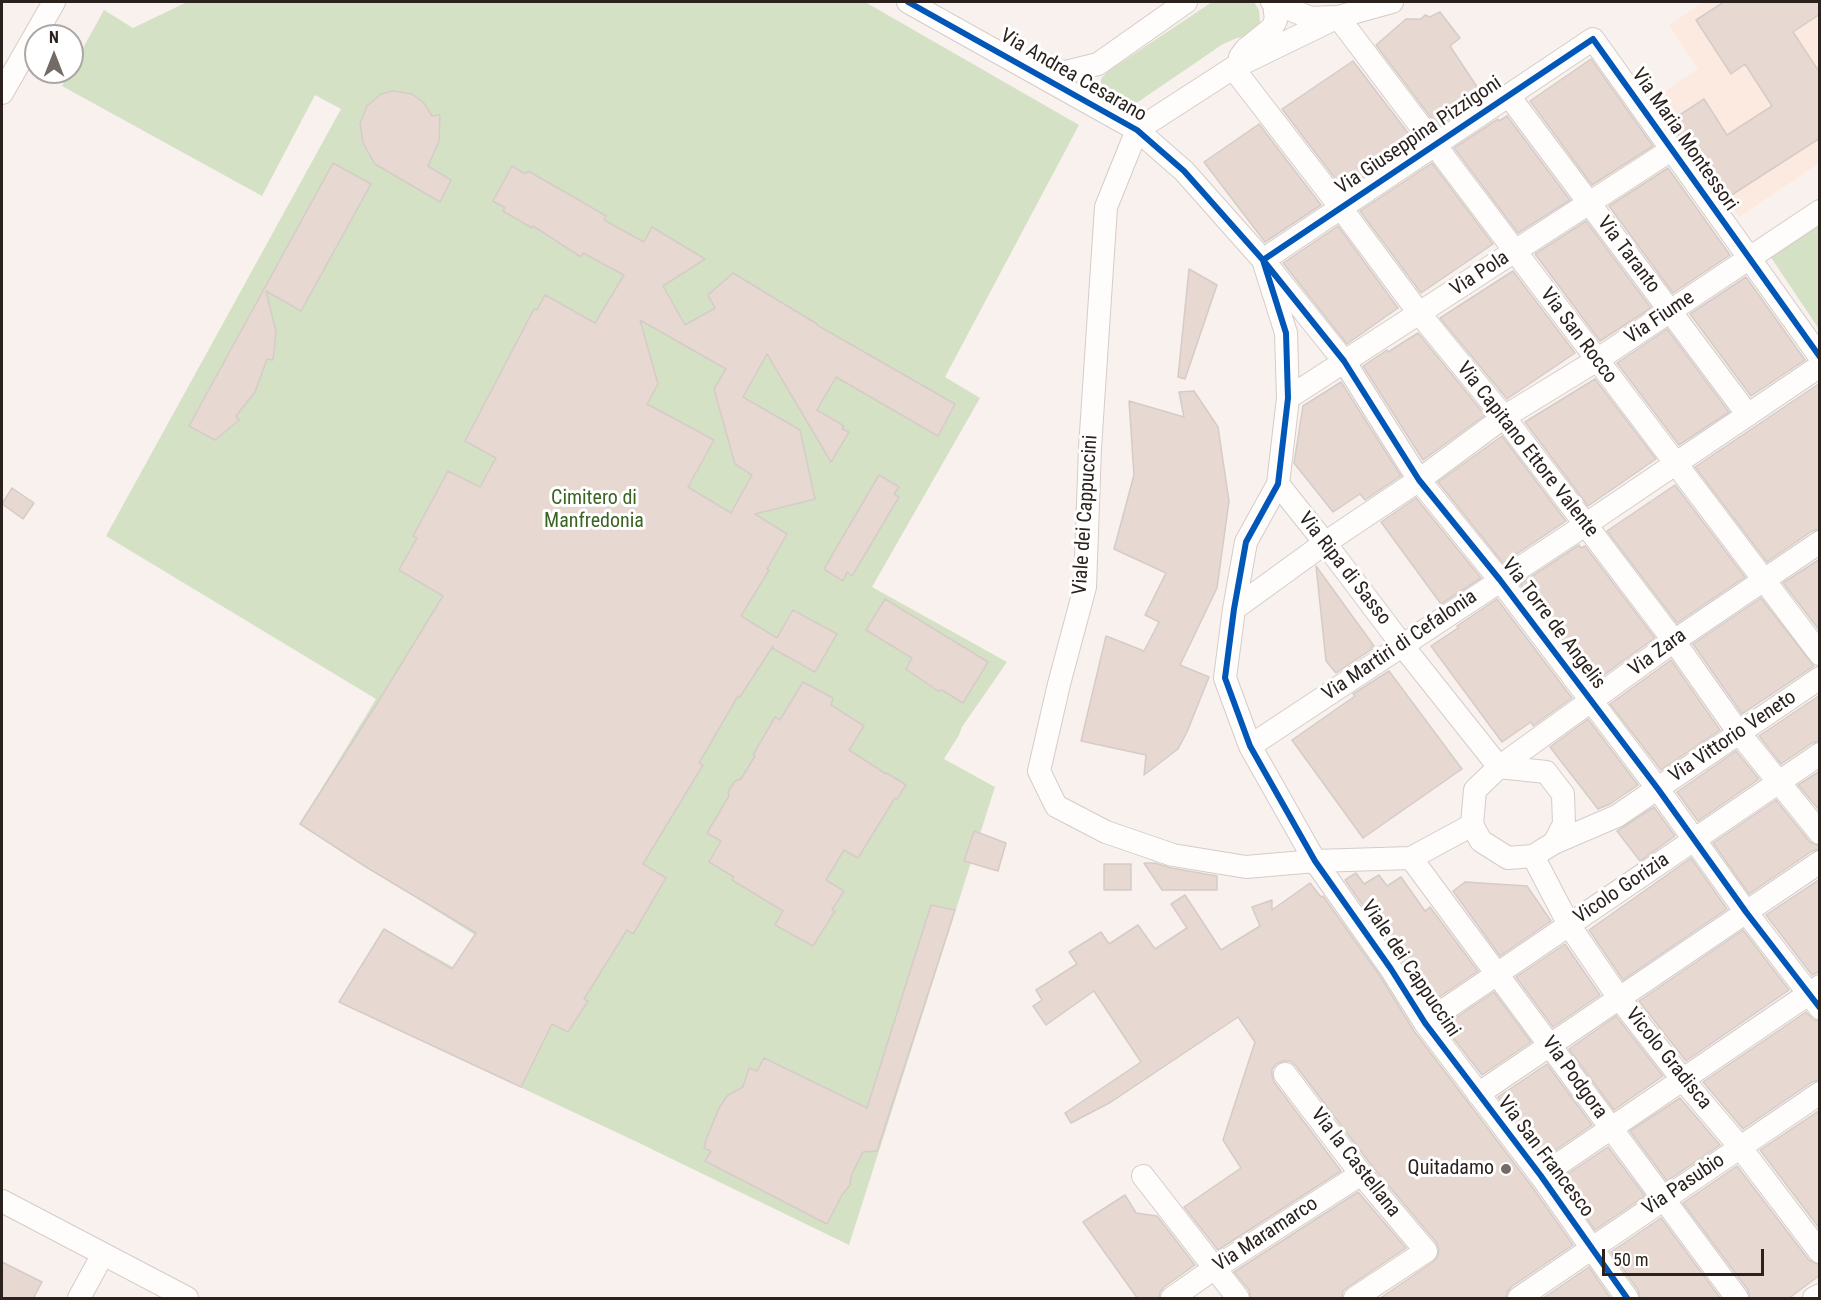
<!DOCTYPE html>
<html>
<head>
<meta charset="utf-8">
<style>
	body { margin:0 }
	#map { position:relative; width:1821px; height:1300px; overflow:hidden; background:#f9f1ed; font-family:"Roboto Condensed",sans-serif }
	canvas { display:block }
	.frame { position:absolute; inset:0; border:3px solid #2c221d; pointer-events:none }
	.north { position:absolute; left:24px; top:24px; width:60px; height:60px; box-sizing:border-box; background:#fff; border:2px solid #aba7a5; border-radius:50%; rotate:0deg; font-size:16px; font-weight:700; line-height:24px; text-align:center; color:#2c221d }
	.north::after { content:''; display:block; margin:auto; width:21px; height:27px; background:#746a66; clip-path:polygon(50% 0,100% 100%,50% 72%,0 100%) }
	.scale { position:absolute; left:1602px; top:1249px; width:162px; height:27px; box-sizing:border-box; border:3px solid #2c221d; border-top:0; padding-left:8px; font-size:18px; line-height:21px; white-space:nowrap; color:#2c221d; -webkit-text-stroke:4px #fff; paint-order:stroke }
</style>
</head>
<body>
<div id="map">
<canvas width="1821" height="1300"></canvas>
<div class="frame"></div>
<div class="north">N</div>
<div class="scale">50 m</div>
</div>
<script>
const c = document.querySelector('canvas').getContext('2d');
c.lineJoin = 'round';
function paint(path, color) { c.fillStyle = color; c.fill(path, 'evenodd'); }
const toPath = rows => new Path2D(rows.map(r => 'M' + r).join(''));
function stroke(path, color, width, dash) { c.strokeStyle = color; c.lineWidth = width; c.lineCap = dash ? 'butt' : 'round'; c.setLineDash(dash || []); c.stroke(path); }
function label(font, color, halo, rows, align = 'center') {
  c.font = font + ' "Roboto Condensed",sans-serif'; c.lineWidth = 6; c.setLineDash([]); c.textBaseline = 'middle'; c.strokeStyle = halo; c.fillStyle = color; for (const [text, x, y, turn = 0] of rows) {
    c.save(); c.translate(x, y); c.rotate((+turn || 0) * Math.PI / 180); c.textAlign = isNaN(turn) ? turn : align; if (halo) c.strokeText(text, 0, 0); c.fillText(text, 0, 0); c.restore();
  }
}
paint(toPath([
	[1704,2,1819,2,1819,163,1739,217,1657,97,1698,69,1669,25]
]), '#fce9e0');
paint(toPath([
	[187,2,865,2,1079,125,945,377,980,398,872,587,1007,662,962,727,959,735,944,759,995,787,849,1245,637,1142,339,1002,384,929,453,967,475,935,300,824,376,699,106,536,341,109,315,95,262,196,62,86,70,72,72,72,72,68,104,10,133,28],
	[1212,2,1254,2,1259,10,1260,23,1250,36,1237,38,1223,44,1135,104,1121,106,1108,103,1101,93,1101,79,1107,72],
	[1819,222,1819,329,1770,256]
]), '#d4e1c5');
const building = toPath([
	[1724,2,1820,2,1820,14,1793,32,1820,73,1820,138,1730,196,1718,178,1712,182,1669,122,1704,99,1727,135,1772,106,1745,64,1731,74,1696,20,1724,2],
	[1440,12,1460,38,1450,46,1483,96,1438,127,1376,45,1406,19,1421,19,1425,15,1430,17,1440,12],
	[1591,59,1653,146,1592,185,1530,101,1591,59],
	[1353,61,1415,142,1344,190,1282,109,1353,61],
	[393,91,412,94,423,102,432,116,440,115,439,141,428,166,451,180,440,202,375,164,363,143,360,124,367,106,381,94,393,91],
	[1507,116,1570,200,1518,233,1454,148,1498,119,1499,121,1507,116],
	[1259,124,1321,205,1265,242,1204,162,1259,124],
	[333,163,371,184,301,311,266,291,276,332,273,360,267,359,255,392,236,416,239,420,215,440,189,426,333,163],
	[1432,163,1493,244,1421,293,1360,211,1432,163],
	[512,166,525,174,528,171,572,196,606,216,604,220,644,242,652,227,705,259,663,286,685,325,715,308,708,295,733,273,817,324,817,325,955,404,938,436,836,377,817,410,844,426,842,429,849,432,831,462,767,354,743,397,800,430,815,499,755,514,787,534,767,569,769,570,741,616,777,638,793,610,837,634,815,672,772,648,773,646,740,697,738,696,699,763,703,765,643,864,666,878,633,934,627,930,584,999,588,1001,568,1032,552,1024,521,1087,339,1002,384,929,452,969,476,933,366,867,300,824,378,702,443,596,399,570,417,538,413,536,448,471,480,487,496,458,465,441,534,309,537,310,545,295,595,323,624,275,583,253,581,257,533,226,532,228,503,211,505,208,493,201,512,166],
	[640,320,726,369,714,389,735,464,752,475,731,513,688,487,714,440,647,404,658,384,640,320],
	[1668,168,1730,255,1673,293,1609,206,1668,168],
	[1586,221,1651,308,1600,341,1535,254,1586,221],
	[1338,226,1398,308,1347,344,1283,263,1338,226],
	[1189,269,1217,285,1185,379,1178,377,1189,269],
	[1513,271,1575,353,1507,399,1440,318,1513,271],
	[1746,277,1805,360,1751,396,1690,314,1746,277],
	[1667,329,1729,412,1679,445,1617,363,1667,329],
	[1418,333,1485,415,1423,460,1363,366,1387,350,1388,352,1418,333],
	[1595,379,1656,459,1588,506,1525,422,1595,379],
	[1341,382,1401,476,1365,500,1360,494,1333,512,1294,463,1303,406,1341,382],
	[1820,383,1820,529,1812,531,1767,562,1695,467,1820,383],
	[1194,391,1218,427,1229,501,1217,588,1180,665,1209,677,1187,732,1178,749,1144,775,1146,755,1081,741,1106,636,1144,651,1159,622,1145,615,1166,573,1114,549,1134,475,1129,401,1184,417,1179,392,1194,391],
	[1502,436,1566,521,1503,563,1438,482,1502,436],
	[879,475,899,487,894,494,899,497,852,576,847,572,843,581,824,569,879,475],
	[1675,485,1745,577,1677,623,1607,531,1675,485],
	[12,488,34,503,23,519,2,504,12,488],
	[1416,498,1481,578,1441,604,1381,522,1416,498],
	[1579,545,1581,548,1585,546,1655,638,1594,682,1520,584,1579,545],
	[1820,559,1820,631,1783,583,1820,559],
	[1316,566,1374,646,1371,648,1372,649,1336,673,1326,661,1316,566],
	[1761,598,1814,666,1742,714,1693,644,1761,598],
	[885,599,988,662,963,703,942,690,938,691,906,669,912,658,866,630,885,599],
	[1497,599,1572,698,1533,726,1531,722,1502,742,1431,646,1458,628,1457,626,1497,599],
	[1671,660,1720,730,1661,770,1610,704,1671,660],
	[1389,671,1462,769,1363,838,1292,740,1355,696,1353,694,1389,671],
	[803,682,833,698,831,705,864,726,849,750,886,774,887,773,906,785,897,799,895,798,858,858,844,850,826,880,844,891,832,910,835,911,813,946,775,925,783,911,732,880,734,877,709,862,721,841,707,833,729,796,728,792,735,781,741,779,755,756,753,755,775,717,780,720,803,682],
	[1820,695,1820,741,1812,743,1781,764,1759,736,1820,695],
	[1588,719,1638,785,1610,804,1598,809,1550,747,1588,719],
	[1736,751,1759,779,1698,821,1677,792,1736,751],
	[1820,771,1820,811,1798,785,1820,771],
	[1776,800,1810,842,1820,846,1820,849,1812,851,1749,894,1713,843,1776,800],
	[1654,807,1675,836,1640,861,1617,831,1654,807],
	[974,831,1006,843,998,871,964,861,974,831],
	[1691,858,1727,909,1623,980,1589,930,1691,858],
	[1144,863,1155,863,1171,868,1217,876,1217,890,1162,890,1144,863],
	[1104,864,1131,864,1131,890,1104,890,1104,864],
	[1356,873,1364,884,1379,875,1387,886,1401,877,1425,911,1430,907,1478,971,1429,1004,1402,961,1345,880,1356,873],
	[1820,879,1820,971,1812,975,1766,915,1820,879],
	[1465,882,1527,886,1551,921,1500,956,1453,891,1465,882],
	[1310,883,1321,897,1323,896,1380,976,1414,1031,1530,1184,1573,1245,1511,1287,1507,1292,1506,1299,1379,1299,1433,1262,1438,1256,1439,1249,1436,1242,1372,1166,1296,1066,1290,1061,1283,1061,1276,1064,1272,1069,1272,1075,1274,1082,1341,1171,1218,1250,1184,1207,1241,1168,1223,1140,1255,1042,1238,1017,1111,1102,1071,1123,1065,1113,1141,1062,1094,991,1046,1025,1033,1006,1042,1000,1036,990,1077,964,1069,952,1101,932,1109,944,1138,925,1155,949,1187,928,1171,904,1185,895,1221,950,1260,926,1252,907,1272,900,1272,910,1310,883],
	[931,905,955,910,877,1151,863,1152,851,1176,850,1185,842,1195,827,1224,705,1161,711,1151,704,1148,706,1140,719,1108,727,1096,743,1087,749,1068,757,1071,764,1058,867,1108,931,905],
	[1743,930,1789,990,1686,1061,1639,1001,1743,930],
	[1565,944,1600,995,1553,1027,1516,977,1565,944],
	[1494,992,1531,1042,1482,1075,1444,1026,1494,992],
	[1806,1012,1814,1020,1820,1021,1820,1080,1812,1082,1743,1129,1703,1082,1806,1012],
	[1616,1016,1663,1076,1614,1110,1569,1049,1616,1016],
	[1547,1064,1592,1125,1544,1158,1498,1097,1547,1064],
	[1680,1098,1720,1145,1667,1181,1630,1131,1680,1098],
	[1820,1110,1820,1229,1760,1150,1820,1110],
	[1608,1147,1645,1196,1595,1230,1560,1179,1608,1147],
	[1737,1166,1809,1260,1820,1265,1820,1275,1788,1299,1750,1299,1748,1290,1683,1203,1737,1166],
	[1358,1192,1406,1248,1348,1287,1343,1291,1342,1299,1251,1299,1249,1290,1234,1272,1358,1192],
	[1125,1195,1136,1213,1157,1216,1195,1265,1164,1287,1160,1292,1159,1299,1138,1299,1083,1222,1125,1195],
	[1661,1218,1721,1299,1640,1299,1638,1290,1611,1252,1661,1218],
	[2,1262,42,1282,33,1299,2,1299,2,1262],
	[1589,1267,1611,1299,1542,1299,1589,1267]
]);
paint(building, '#e7d8d1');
stroke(building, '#d5ccc8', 1.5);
const street = toPath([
	[908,2,1137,130,1184,171,1263,260,1286,333,1288,398,1278,484,1246,542,1234,609,1225,678,1250,746,1315,861,1391,969,1425,1023,1541,1176,1627,1298],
	[1272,2,1311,18,1333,17],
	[1338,17,1820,654],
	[1240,57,1246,49,1272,28,1276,20,1274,4],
	[1233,68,1341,208,1419,313,1504,417,1674,641,1739,733,1820,833],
	[1033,69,1066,72,1098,64,1186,2],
	[2,93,54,2],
	[1509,96,1748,415],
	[1137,130,1106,207,1090,448,1085,587,1059,684,1039,771,1056,806,1106,832,1173,855,1246,867,1315,861,1411,858,1472,825],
	[1137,130,1233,68,1338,17,1392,2],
	[1820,357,1593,39,1263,260,1344,361,1419,480,1500,580,1658,789,1746,912,1820,1008],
	[1288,398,1671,150],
	[1278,484,1325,543,1402,645,1499,767],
	[1820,542,1674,641,1499,767,1475,790,1472,825,1481,841,1508,858,1533,856,1554,843,1617,816,1820,678],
	[1234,609,1325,543,1419,480,1504,417,1597,360,1820,211],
	[1250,746,1585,525,1820,366],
	[1499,767,1546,772,1563,794,1564,824,1554,843],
	[1533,856,1569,925,1619,998,1683,1080,1740,1147,1820,1252],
	[1411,858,1737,1298],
	[1425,1023,1820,754],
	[1285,1074,1361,1174,1426,1251,1355,1298],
	[1478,1094,1820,862],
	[1143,1176,1238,1298],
	[1541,1176,1820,986],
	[2,1201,187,1298],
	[79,1298,103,1254],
	[1172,1298,1215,1268,1361,1174],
	[1519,1298,1820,1093],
	[1814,1298,1820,1295]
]);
stroke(street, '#d5ccc8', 24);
stroke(street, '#fefdfc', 22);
stroke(toPath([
	[908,2,1137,130,1184,171,1263,260,1286,333,1288,398,1278,484,1246,542,1234,609,1225,678,1250,746,1315,861,1391,969,1425,1023,1541,1176,1627,1298],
	[1820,357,1593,39,1263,260,1344,361,1419,480,1500,580,1658,789,1746,912,1820,1008]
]), '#0057b8', 6);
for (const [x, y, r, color] of [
	[1506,1169,6,"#746a66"]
]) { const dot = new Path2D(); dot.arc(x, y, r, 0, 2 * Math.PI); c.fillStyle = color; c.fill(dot); stroke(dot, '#fff', 2); }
label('20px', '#2c221d', '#fff', [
	["Via Andrea Cesarano",1073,76,30],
	["Via Giuseppina Pizzigoni",1419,136,-34],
	["Via Maria Montessori",1684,140,55],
	["Via Taranto",1628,255,53],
	["Via Pola",1480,274,-33],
	["Via Fiume",1660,318,-34],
	["Via San Rocco",1578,336,53],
	["Via Capitano Ettore Valente",1527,450,52],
	["Viale dei Cappuccini",1086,515,-86],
	["Via Ripa di Sasso",1344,569,52],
	["Via Torre de Angelis",1553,624,53],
	["Via Martiri di Cefalonia",1400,646,-34],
	["Via Zara",1658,653,-36],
	["Via Vittorio Veneto",1733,737,-34],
	["Vicolo Gorizia",1622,889,-34],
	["Viale dei Cappuccini",1410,969,56],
	["Vicolo Gradisca",1668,1059,51],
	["Via Podgora",1574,1078,54],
	["Via San Francesco",1545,1157,53],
	["Via la Castellana",1355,1163,52],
	["Via Pasubio",1684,1185,-34],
	["Via Maramarco",1266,1235,-33]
]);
label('20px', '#3b6322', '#fff', [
	["Cimitero di",594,499],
	["Manfredonia",594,522]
]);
label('20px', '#2c221d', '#fff', [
	["Quitadamo",1494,1169]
], 'right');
</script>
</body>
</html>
